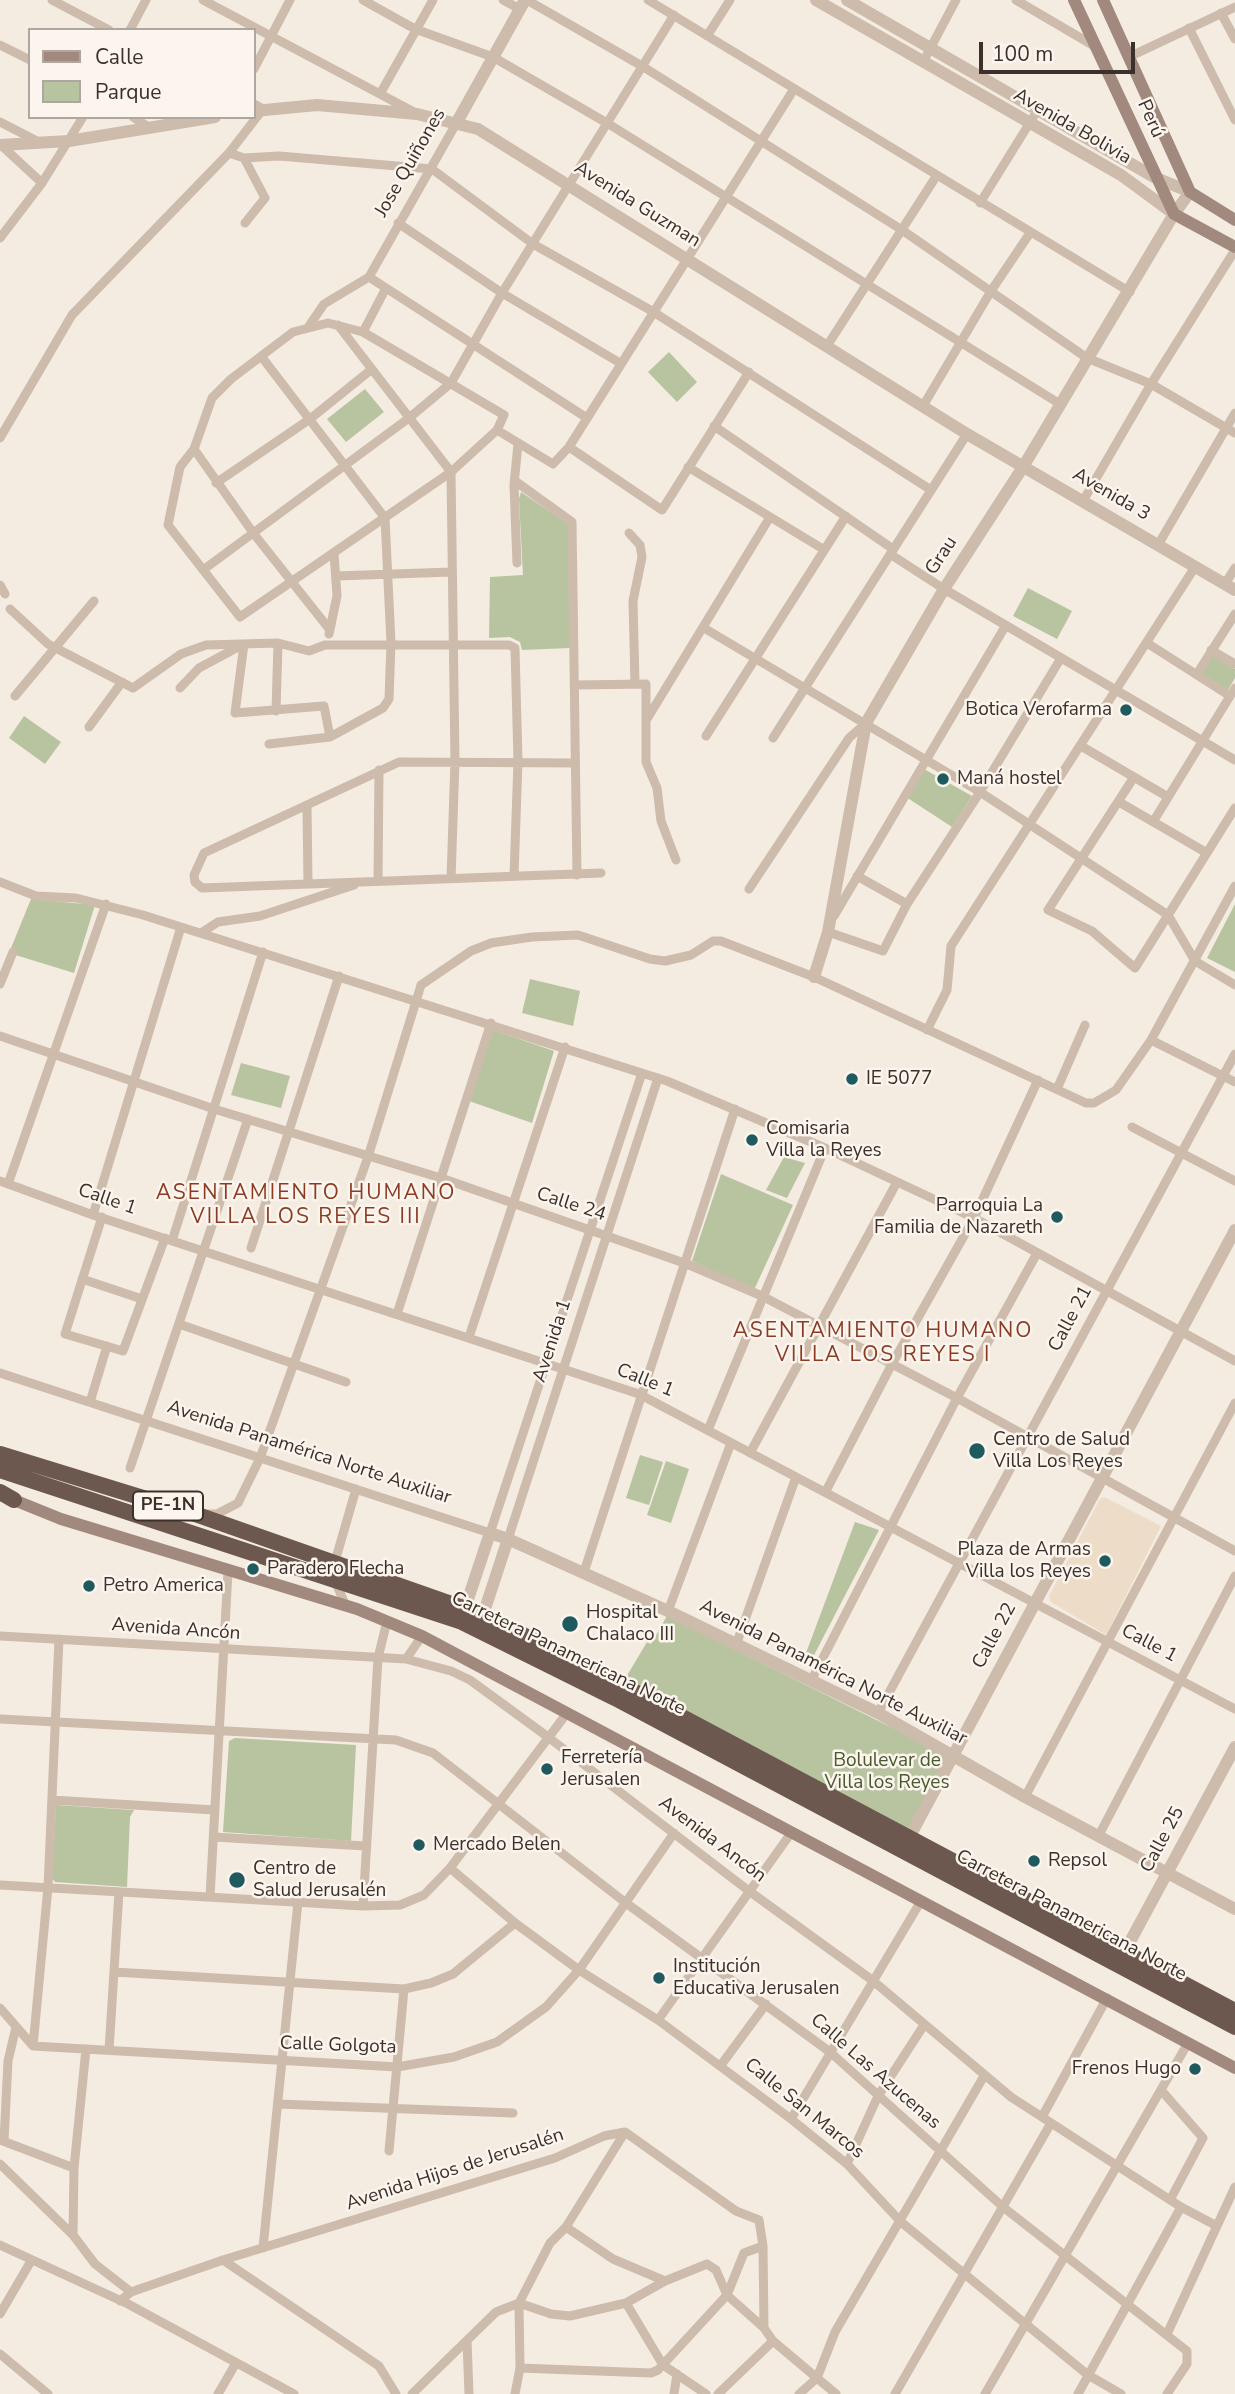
<!DOCTYPE html>
<html>
<head>
<meta charset="utf-8">
<style>
	body { margin:0 }
	#map { position:relative; width:1235px; height:2394px; overflow:hidden; background:#f4ebe1; font-family:"Nunito Sans",sans-serif }
	canvas { display:block }
	.legend { position:absolute; left:28px; top:28px; width:228px; height:91px; box-sizing:border-box; background:#fbf5ee; border:2px solid #aea6a0; margin:0; padding:9px 12px; list-style:none; font-size:21px; color:#3b302b }
	.legend li { display:flex; align-items:center; gap:14px; height:35px }
	.legend b { width:35px; border:2px solid #aea6a0 }
	.scale { position:absolute; left:979px; top:42px; width:156px; height:32px; box-sizing:border-box; border:4px solid #3b302b; border-top:0; padding-left:9px; font-size:21px; line-height:24px; white-space:nowrap; color:#3b302b; -webkit-text-stroke:5px #fbf5ee; paint-order:stroke }
</style>
</head>
<body>
<div id="map">
<canvas width="1235" height="2394"></canvas>
<ul class="legend">
<li><b style="height:9px;background:#a18a7d"></b>Calle</li>
<li><b style="height:19px;background:#b8c4a0"></b>Parque</li>
</ul>
<div class="scale">100 m</div>
</div>
<script>
const c = document.querySelector('canvas').getContext('2d');
c.lineJoin = 'round';
function paint(path, color) { c.fillStyle = color; c.fill(path, 'evenodd'); }
const toPath = rows => new Path2D(rows.map(r => 'M' + r).join(''));
function stroke(path, color, width, dash) { c.strokeStyle = color; c.lineWidth = width; c.lineCap = dash ? 'butt' : 'round'; c.setLineDash(dash || []); c.stroke(path); }
function label(font, color, halo, rows, align = 'center') {
  c.font = font + ' "Nunito Sans",sans-serif'; c.lineWidth = 5; c.setLineDash([]); c.textBaseline = 'middle'; c.strokeStyle = halo; c.fillStyle = color; for (const [text, x, y, turn = 0] of rows) {
    c.save(); c.translate(x, y); c.rotate((+turn || 0) * Math.PI / 180); c.textAlign = isNaN(turn) ? turn : align; if (halo) c.strokeText(text, 0, 0); c.fillText(text, 0, 0); c.restore();
  }
}
paint(toPath([
	[669,352,697,382,677,402,648,372],
	[365,389,384,412,346,442,327,419],
	[521,492,568,524,570,648,522,650,520,642,510,637,489,638,490,577,523,575,519,499],
	[1028,588,1072,611,1057,639,1013,616],
	[1210,654,1235,669,1235,678,1228,690,1199,672],
	[24,716,61,742,45,764,9,738],
	[924,769,972,796,952,827,906,797],
	[31,899,95,905,74,973,9,953],
	[1235,904,1235,972,1207,958],
	[530,979,580,991,573,1026,522,1013],
	[493,1030,554,1051,532,1123,469,1101],
	[241,1063,290,1076,281,1108,231,1095],
	[784,1157,805,1163,787,1198,766,1190],
	[721,1174,793,1205,754,1290,692,1261],
	[640,1455,663,1462,649,1505,626,1498],
	[666,1461,689,1469,671,1523,647,1515],
	[855,1522,879,1530,812,1659,806,1653],
	[667,1616,945,1754,946,1759,907,1831,625,1679,647,1642,651,1644],
	[235,1738,356,1745,351,1841,223,1832,229,1741],
	[56,1805,134,1810,130,1817,127,1887,55,1882,52,1878]
]), '#b8c4a0');
paint(toPath([
	[1104,1497,1161,1526,1106,1635,1051,1602,1049,1596,1100,1499]
]), '#ecdcc8');
stroke(toPath([
	[52,0,109,30],
	[203,0,412,111],
	[363,0,415,29,493,57,607,123,1060,404],
	[503,0,520,9],
	[527,0,642,66,902,230,1087,358,1151,384,1235,433],
	[648,0,1130,292],
	[1016,0,1096,47],
	[1221,13,1235,39],
	[1189,28,1235,120],
	[130,30,146,0],
	[707,36,730,0],
	[0,45,30,60],
	[1131,56,1235,7],
	[923,62,956,0],
	[254,69,290,0],
	[380,94,433,0],
	[133,117,150,128],
	[0,122,39,142],
	[1,145,42,183],
	[229,153,244,158,279,156,432,169,533,244,652,311,931,490],
	[244,158,265,198,245,223],
	[980,203,1037,111],
	[398,223,502,293,620,363],
	[0,238,42,183,83,117],
	[369,277,587,418],
	[328,323,363,332,504,415,497,430,451,472,240,617,168,525,180,467,194,449,212,398,231,379,293,332,328,323],
	[338,325,451,472,455,761,451,879],
	[309,326,324,304,369,277,457,122],
	[363,332,386,288],
	[827,346,937,175],
	[261,356,385,518,391,643,389,699,383,708,330,737,269,744],
	[923,406,991,291,1030,233],
	[714,426,893,549],
	[497,430,553,464,569,447,794,89],
	[0,438,72,315,229,153,263,109,254,104],
	[569,447,662,510,749,372],
	[194,449,254,534,330,630],
	[688,467,823,549],
	[515,481,572,522,577,875],
	[216,483,310,419,372,369],
	[1083,501,1151,384,1235,250],
	[629,533,640,545,642,557,633,601,635,684],
	[1158,545,1235,413],
	[890,554,944,589,1235,760],
	[517,563,514,485,518,444],
	[203,570,409,418,451,383,502,293,674,15],
	[336,576,452,572],
	[1225,584,1235,568],
	[0,585,5,594],
	[10,609,48,644,133,688,181,654,206,645,278,643,309,651,325,645,509,645,515,648,518,761,514,876],
	[704,628,980,792,1168,915,1195,961,1235,985],
	[329,634,337,596,334,553],
	[1147,643,1230,696],
	[244,644,235,713,324,706,330,737],
	[1211,650,1235,664],
	[1197,674,1235,614],
	[574,685,646,684,646,762,657,788,661,821,676,860],
	[180,688,199,668,242,645],
	[15,696,94,601],
	[276,711,278,643],
	[647,719,770,517],
	[89,727,122,682],
	[706,736,846,516],
	[773,738,967,434],
	[1081,746,1168,797],
	[575,763,399,762,204,853,194,875,195,882,202,888,601,873],
	[1134,777,1048,910,1092,931,1135,968,1235,808],
	[1119,802,1207,853],
	[307,805,308,883],
	[1153,822,1235,688],
	[857,876,907,904],
	[378,881,379,770],
	[0,882,36,896,76,898,143,915,667,1081,825,1148,974,1218,1235,1361],
	[749,889,849,738,866,723],
	[834,916,1006,625],
	[828,932,883,951,907,904,980,792,1061,658],
	[201,933,218,922,260,916,354,885],
	[0,984,13,952],
	[927,1030,947,990,951,946,1195,567],
	[0,1036,214,1109,441,1178,687,1264,762,1296,957,1398,1235,1551],
	[1151,1040,1235,1082],
	[1057,1089,1085,1025],
	[1132,1127,1235,1181],
	[0,1181,93,1215,639,1394,1235,1709],
	[8,1184,106,904],
	[93,1215,181,927],
	[102,1217,65,1334,123,1351,165,1238],
	[172,1241,263,952],
	[251,1248,339,976],
	[82,1279,142,1299],
	[397,1314,491,1023],
	[179,1324,346,1382],
	[469,1337,565,1047],
	[0,1373,490,1533,642,1073],
	[90,1402,107,1346],
	[708,1430,825,1148],
	[750,1453,897,1182],
	[130,1468,248,1119],
	[826,1491,892,1364,974,1218,1038,1080],
	[207,1514,217,1514,238,1503,260,1458,368,1157,421,985,471,951,491,943,532,937,578,935,650,959,665,961,691,955,713,941,721,941,814,977,1086,1103,1094,1103,1116,1090,1151,1040,1235,886],
	[508,1539,658,1078],
	[334,1565,356,1489],
	[584,1572,735,1109],
	[334,1579,346,1606],
	[668,1611,731,1443],
	[0,1636,406,1659,451,1671,470,1680,548,1737,749,1891,872,1980,1011,2097,1181,2207,1217,2226],
	[736,1645,796,1477],
	[406,1659,422,1636],
	[811,1681,957,1398,1036,1255],
	[878,1713,1235,1054],
	[0,1719,396,1740,433,1753,626,1903,830,2052,1003,2207,1187,2351,1187,2364,1167,2394],
	[1025,1797,1235,1403],
	[52,1800,215,1810],
	[1099,1835,1235,1576],
	[214,1837,365,1846],
	[450,1868,515,1923,579,1970,658,2020,791,2119,847,2164,901,2222,1088,2375,1121,2394],
	[0,1885,363,1906,400,1905,424,1895,450,1868,567,1713],
	[210,1897,228,1572],
	[363,1906,378,1658,387,1621],
	[114,1972,404,1989,431,1983,453,1974,515,1923],
	[0,2008,33,2046,397,2067,454,2057,497,2042,546,2007,579,1970,674,1833],
	[658,2020,791,1833],
	[33,2046,48,1887,59,1639],
	[109,2050,119,1892],
	[721,2065,766,2004],
	[1161,2090,1203,2138,1170,2200],
	[278,2104,513,2113],
	[1042,2117,1107,1998],
	[791,2119,921,1901],
	[0,2140,74,2168],
	[4,2141,8,2061,16,2027],
	[389,2151,404,1989],
	[0,2164,73,2235,95,2264,131,2292],
	[847,2164,878,2096,924,2025],
	[566,2227,613,2259,665,2281],
	[73,2235,74,2168,86,2049],
	[0,2245,128,2304,294,2394],
	[263,2248,298,1902],
	[223,2260,379,2366,396,2394],
	[120,2301,131,2292,223,2260,555,2158,604,2136,625,2132,736,2211,759,2220,763,2246,764,2328],
	[626,2303,663,2365,706,2394],
	[0,2314,31,2261],
	[1167,2334,1235,2187],
	[467,2340,469,2394],
	[0,2354,48,2394],
	[520,2368,651,2373,658,2370,727,2295,744,2253,763,2246],
	[218,2394,236,2363],
	[412,2394,496,2312,519,2303,551,2314,570,2316,626,2303,665,2281,707,2264,716,2270,727,2295,764,2328,773,2341,836,2394],
	[515,2394,520,2368,519,2303,550,2243,566,2227,625,2132],
	[674,2394,677,2374],
	[718,2394,773,2341],
	[799,2394,817,2378,835,2332,984,2076],
	[895,2394,1051,2123],
	[985,2394,1188,2043],
	[1078,2394,1181,2207]
]), '#cdbbac', 9);
stroke(toPath([
	[816,0,1121,175,1174,214],
	[254,111,317,105,417,114,478,129,967,434,1235,590],
	[457,122,525,0],
	[0,145,69,141,215,117],
	[814,977,828,932,866,723,944,589,1023,467,1174,214,1190,192,1154,177,847,0],
	[465,1608,490,1533,508,1539,668,1611,878,1713,1025,1797,1235,1909],
	[483,1615,508,1539],
	[909,1838,1235,1230],
	[1125,1951,1235,1747]
]), '#cdbbac', 12);
stroke(toPath([
	[1074,0,1174,214,1235,247],
	[1103,0,1190,192,1235,220],
	[14,1500,61,1519,357,1609,422,1636,1235,2068]
]), '#a18a7d', 12);
stroke(toPath([
	[0,1454,195,1514,483,1615,622,1685,1235,2011],
	[0,1470,462,1622,615,1698,1235,2027],
	[0,1492,14,1500]
]), '#6c584f', 16);
for (const [x, y, r, color] of [
	[1126,710,7,"#1f5a5e"],
	[943,779,7,"#1f5a5e"],
	[852,1079,7,"#1f5a5e"],
	[752,1140,7,"#1f5a5e"],
	[1057,1217,7,"#1f5a5e"],
	[977,1451,9,"#1f5a5e"],
	[1105,1561,7,"#1f5a5e"],
	[253,1569,7,"#1f5a5e"],
	[89,1586,7,"#1f5a5e"],
	[570,1624,9,"#1f5a5e"],
	[547,1769,7,"#1f5a5e"],
	[419,1845,7,"#1f5a5e"],
	[1034,1861,7,"#1f5a5e"],
	[237,1880,9,"#1f5a5e"],
	[659,1978,7,"#1f5a5e"],
	[1195,2069,7,"#1f5a5e"]
]) { const dot = new Path2D(); dot.arc(x, y, r, 0, 2 * Math.PI); c.fillStyle = color; c.fill(dot); stroke(dot, '#fbf5ee', 2.5); }
for (const [x, y, w] of [
	[168,1506,70]
]) { const box = new Path2D(); box.roundRect(x - w / 2, y - 14.5, w, 29, 5); c.fillStyle = '#fbf5ee'; c.fill(box); stroke(box, '#3b302b', 2); }
label('bold 18px', '#3b302b', null, [
	["PE-1N",168,1506]
]);
label('19px', '#3b302b', '#fbf5ee', [
	["Perú",1150,119,66],
	["Avenida Bolivia",1072,127,30],
	["Jose Quiñones",411,163,-60],
	["Avenida Guzman",637,205,32],
	["Avenida 3",1111,495,30],
	["Grau",942,556,-57],
	["Calle 1",107,1200,19],
	["Calle 24",571,1205,18],
	["Calle 21",1071,1319,-62],
	["Avenida 1",553,1341,-72],
	["Calle 1",645,1381,22],
	["Avenida Panamérica Norte Auxiliar",309,1453,18],
	["Avenida Ancón",176,1630,4],
	["Calle 22",995,1636,-62],
	["Calle 1",1149,1644,28],
	["Carretera Panamericana Norte",568,1654,26],
	["Avenida Panamérica Norte Auxiliar",833,1673,27],
	["Avenida Ancón",712,1840,37],
	["Calle 25",1163,1840,-62],
	["Carretera Panamericana Norte",1071,1916,28],
	["Calle Golgota",338,2046,2],
	["Calle Las Azucenas",875,2072,41],
	["Calle San Marcos",804,2109,39],
	["Avenida Hijos de Jerusalén",455,2170,-18]
]);
label('19px', '#3b302b', '#fbf5ee', [
	["Botica Verofarma",1112,710,"right"],
	["Maná hostel",957,779],
	["IE 5077",866,1079],
	["Comisaria",766,1129],
	["Villa la Reyes",766,1151],
	["Parroquia La",1043,1206,"right"],
	["Familia de Nazareth",1043,1228,"right"],
	["Centro de Salud",993,1440],
	["Villa Los Reyes",993,1462],
	["Plaza de Armas",1091,1550,"right"],
	["Villa los Reyes",1091,1572,"right"],
	["Paradero Flecha",267,1569],
	["Petro America",103,1586],
	["Hospital",586,1613],
	["Chalaco III",586,1635],
	["Ferretería",561,1758],
	["Jerusalen",561,1780],
	["Mercado Belen",433,1845],
	["Repsol",1048,1861],
	["Centro de",253,1869],
	["Salud Jerusalén",253,1891],
	["Institución",673,1967],
	["Educativa Jerusalen",673,1989],
	["Frenos Hugo",1181,2069,"right"]
], 'left');
label('19px', '#4a5a2e', '#fbf5ee', [
	["Bolulevar de",887,1761],
	["Villa los Reyes",887,1783]
]);
c.letterSpacing = '2px';
label('21px', '#8c3b22', '#fbf5ee', [
	["ASENTAMIENTO HUMANO",306,1194],
	["VILLA LOS REYES III",306,1218],
	["ASENTAMIENTO HUMANO",883,1332],
	["VILLA LOS REYES I",883,1356]
]);
c.letterSpacing = '0px';
</script>
</body>
</html>
